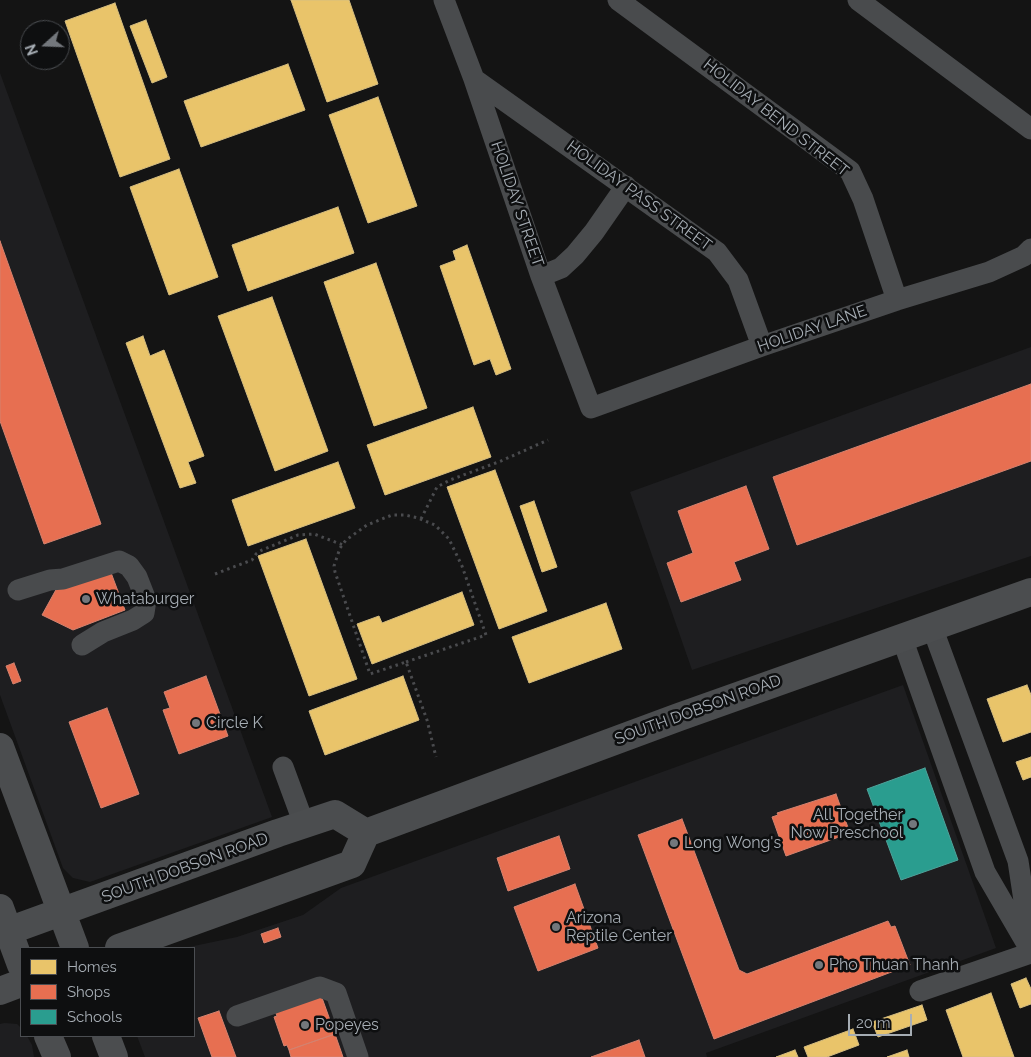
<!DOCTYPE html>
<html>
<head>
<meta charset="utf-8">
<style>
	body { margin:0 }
	#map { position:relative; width:1031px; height:1057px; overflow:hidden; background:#141414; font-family:Raleway,sans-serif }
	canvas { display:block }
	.legend { position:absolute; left:20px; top:947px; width:175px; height:90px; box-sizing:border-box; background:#0e0f10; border:1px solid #4b4e52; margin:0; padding:6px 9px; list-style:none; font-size:15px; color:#a6adb4 }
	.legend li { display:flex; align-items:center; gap:10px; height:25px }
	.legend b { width:25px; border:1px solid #4b4e52 }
	.north { position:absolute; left:20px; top:20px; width:50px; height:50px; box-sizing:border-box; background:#0e0f10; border:1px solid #4b4e52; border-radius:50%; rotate:250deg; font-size:14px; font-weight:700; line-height:20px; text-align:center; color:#a6adb4 }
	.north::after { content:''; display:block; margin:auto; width:18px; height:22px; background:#73777c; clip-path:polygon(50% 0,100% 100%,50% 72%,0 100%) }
	.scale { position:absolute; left:848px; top:1014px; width:64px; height:22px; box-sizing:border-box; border:2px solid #a6adb4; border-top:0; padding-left:6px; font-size:15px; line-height:18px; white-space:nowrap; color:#a6adb4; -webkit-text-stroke:4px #0e0f10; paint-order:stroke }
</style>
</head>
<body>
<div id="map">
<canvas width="1031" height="1057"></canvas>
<ul class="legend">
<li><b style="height:14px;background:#e9c46a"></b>Homes</li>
<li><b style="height:14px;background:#e76f51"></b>Shops</li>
<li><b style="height:14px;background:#2a9d8f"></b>Schools</li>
</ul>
<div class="north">N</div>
<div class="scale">20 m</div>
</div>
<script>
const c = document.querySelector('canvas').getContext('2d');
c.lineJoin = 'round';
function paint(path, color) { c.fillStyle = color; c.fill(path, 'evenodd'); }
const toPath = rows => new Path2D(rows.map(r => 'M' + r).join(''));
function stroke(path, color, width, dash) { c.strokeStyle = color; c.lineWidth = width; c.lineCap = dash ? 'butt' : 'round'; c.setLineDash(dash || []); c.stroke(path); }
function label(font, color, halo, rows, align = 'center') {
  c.font = font + ' Raleway,sans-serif'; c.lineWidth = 5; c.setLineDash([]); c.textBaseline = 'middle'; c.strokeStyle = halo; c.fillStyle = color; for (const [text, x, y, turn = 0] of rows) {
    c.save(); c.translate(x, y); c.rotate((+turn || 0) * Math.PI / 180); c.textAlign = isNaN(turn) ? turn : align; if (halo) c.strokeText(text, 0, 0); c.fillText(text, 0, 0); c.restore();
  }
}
paint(toPath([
	[0,73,272,817,90,882,73,878,63,868,0,695],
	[1031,347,1031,556,692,670,630,492],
	[903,685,996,948,706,1053,707,1057,145,1057,137,1036,194,1036,194,948,184,948,237,937,303,915,341,888],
	[5,1023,17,1024,21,1028,21,1036,27,1036,32,1045,34,1057,0,1057,0,1024]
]), '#1e1e20');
const homes = toPath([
	[291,0,349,0,378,84,327,102,291,0],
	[115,3,170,159,120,177,65,21,115,3],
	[146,20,167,77,152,83,130,26,146,20],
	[288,64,305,110,201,147,184,101,288,64],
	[378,97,417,206,368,223,329,115,378,97],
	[179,169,218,277,169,295,130,187,179,169],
	[338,207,354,253,248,291,232,245,338,207],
	[467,245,511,369,496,375,490,359,474,365,440,266,456,260,453,251,467,245],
	[376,263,427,408,374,426,324,282,376,263],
	[272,297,328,451,275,471,218,316,272,297],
	[143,336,150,356,164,350,204,456,188,462,196,483,180,488,126,343,143,336],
	[473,407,491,457,385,495,367,445,473,407],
	[338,462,355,508,248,546,232,500,338,462],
	[495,470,547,611,499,629,447,487,495,470],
	[534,501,557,567,542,572,520,506,534,501],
	[306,539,357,679,309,696,258,556,306,539],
	[462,592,474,625,372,664,357,624,379,616,382,623,462,592],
	[606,603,622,649,529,683,512,637,606,603],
	[403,676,419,720,325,755,309,711,403,676],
	[1027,685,1031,695,1031,732,1003,742,987,699,1027,685],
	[1031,757,1031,777,1023,780,1016,762,1031,757],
	[1026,978,1031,989,1031,1004,1020,1008,1011,984,1026,978],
	[991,993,1014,1057,963,1057,946,1010,991,993],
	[922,1005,927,1020,878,1037,872,1022,922,1005],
	[853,1029,859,1045,827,1057,808,1057,804,1047,853,1029],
	[795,1050,798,1057,776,1057,795,1050],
	[907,1050,909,1057,887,1057,907,1050]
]);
paint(homes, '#e9c46a');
stroke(homes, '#d5bd80', 1);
const shops = toPath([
	[0,241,101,524,44,544,0,421,0,241],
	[1031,384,1031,461,797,545,773,477,1031,384],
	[746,486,769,549,734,562,741,580,681,602,667,563,693,553,678,511,746,486],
	[110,570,125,610,73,630,42,615,58,586,110,570],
	[14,663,21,681,13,684,6,666,14,663],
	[206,676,228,736,179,754,163,710,170,708,164,692,206,676],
	[107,708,139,794,101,808,69,722,107,708],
	[836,794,850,833,786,856,772,817,778,815,777,813,836,794],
	[682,819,739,970,747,974,888,921,891,927,895,926,910,965,714,1039,638,835,682,819],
	[559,836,570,869,508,891,497,858,559,836],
	[575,884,598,948,538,971,514,907,575,884],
	[278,928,281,937,264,943,261,934,278,928],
	[321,995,335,1034,289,1050,287,1045,284,1046,274,1017,277,1016,275,1011,321,995],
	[219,1011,236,1057,212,1057,198,1018,219,1011],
	[335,1034,343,1057,291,1057,289,1050,335,1034],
	[639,1040,645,1057,591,1057,639,1040]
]);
paint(shops, '#e76f51');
stroke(shops, '#d4826f', 1);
const schools = toPath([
	[925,768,958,860,901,880,867,789,925,768]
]);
paint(schools, '#2a9d8f');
stroke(schools, '#4fa29a', 1);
stroke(toPath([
	[421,519,437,487,450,480,501,461,548,440],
	[215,574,252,560,256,554,262,550,298,535,314,534,343,545],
	[406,662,486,635,462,566,449,539,435,525,418,518,405,515,392,515,367,525,346,540,340,548,334,566,335,572,370,674,406,662,427,720,436,757]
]), '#4a4b4e', 3, [2.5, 4]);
stroke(toPath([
	[444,0,474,79,541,276,591,408,762,346,897,300,989,272,1024,256,1031,249],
	[618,0,850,171,863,199,897,300],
	[858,0,1031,129],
	[474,79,717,252,738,280,762,346],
	[541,276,561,268,575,255,594,232,626,186],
	[18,590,50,580,63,579,119,561,129,566,137,577,146,600,144,613,133,620,103,632,82,645],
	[932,627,1018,861,1030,940],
	[902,638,985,872,1031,951],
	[283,767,304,824],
	[920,991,1031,953],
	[237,1016,320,987,336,993,358,1057]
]), '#494b4d', 21);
stroke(toPath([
	[0,747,75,948],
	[0,908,21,965],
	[0,934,278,833,335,814,366,833],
	[119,948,352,864,366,833,679,717,1031,592],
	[0,991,21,983],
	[48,1036,57,1057],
	[106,1036,114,1057]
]), '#4b4d4f', 28);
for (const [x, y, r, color] of [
	[86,599,5,"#73777c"],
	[196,723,5,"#73777c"],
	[913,824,5,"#73777c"],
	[674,843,5,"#73777c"],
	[556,927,5,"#73777c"],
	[819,965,5,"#73777c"],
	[305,1025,5,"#73777c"]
]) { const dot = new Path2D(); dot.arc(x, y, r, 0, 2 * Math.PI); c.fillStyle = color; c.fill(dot); stroke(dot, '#0e0f10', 2); }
label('16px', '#a6adb4', '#0e0f10', [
	["HOLIDAY BEND STREET",776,118,38],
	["HOLIDAY PASS STREET",639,196,36],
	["HOLIDAY STREET",517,204,71],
	["HOLIDAY LANE",812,329,-19],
	["SOUTH DOBSON ROAD",698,710,-20],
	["SOUTH DOBSON ROAD",185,868,-20]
]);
label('16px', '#a6adb4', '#0e0f10', [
	["Whataburger",96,599],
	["Circle K",206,723],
	["All Together",903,815,"right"],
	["Now Preschool",903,833,"right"],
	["Long Wong's",684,843],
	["Arizona",566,918],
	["Reptile Center",566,936],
	["Pho Thuan Thanh",829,965],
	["Popeyes",315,1025]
], 'left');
</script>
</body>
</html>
